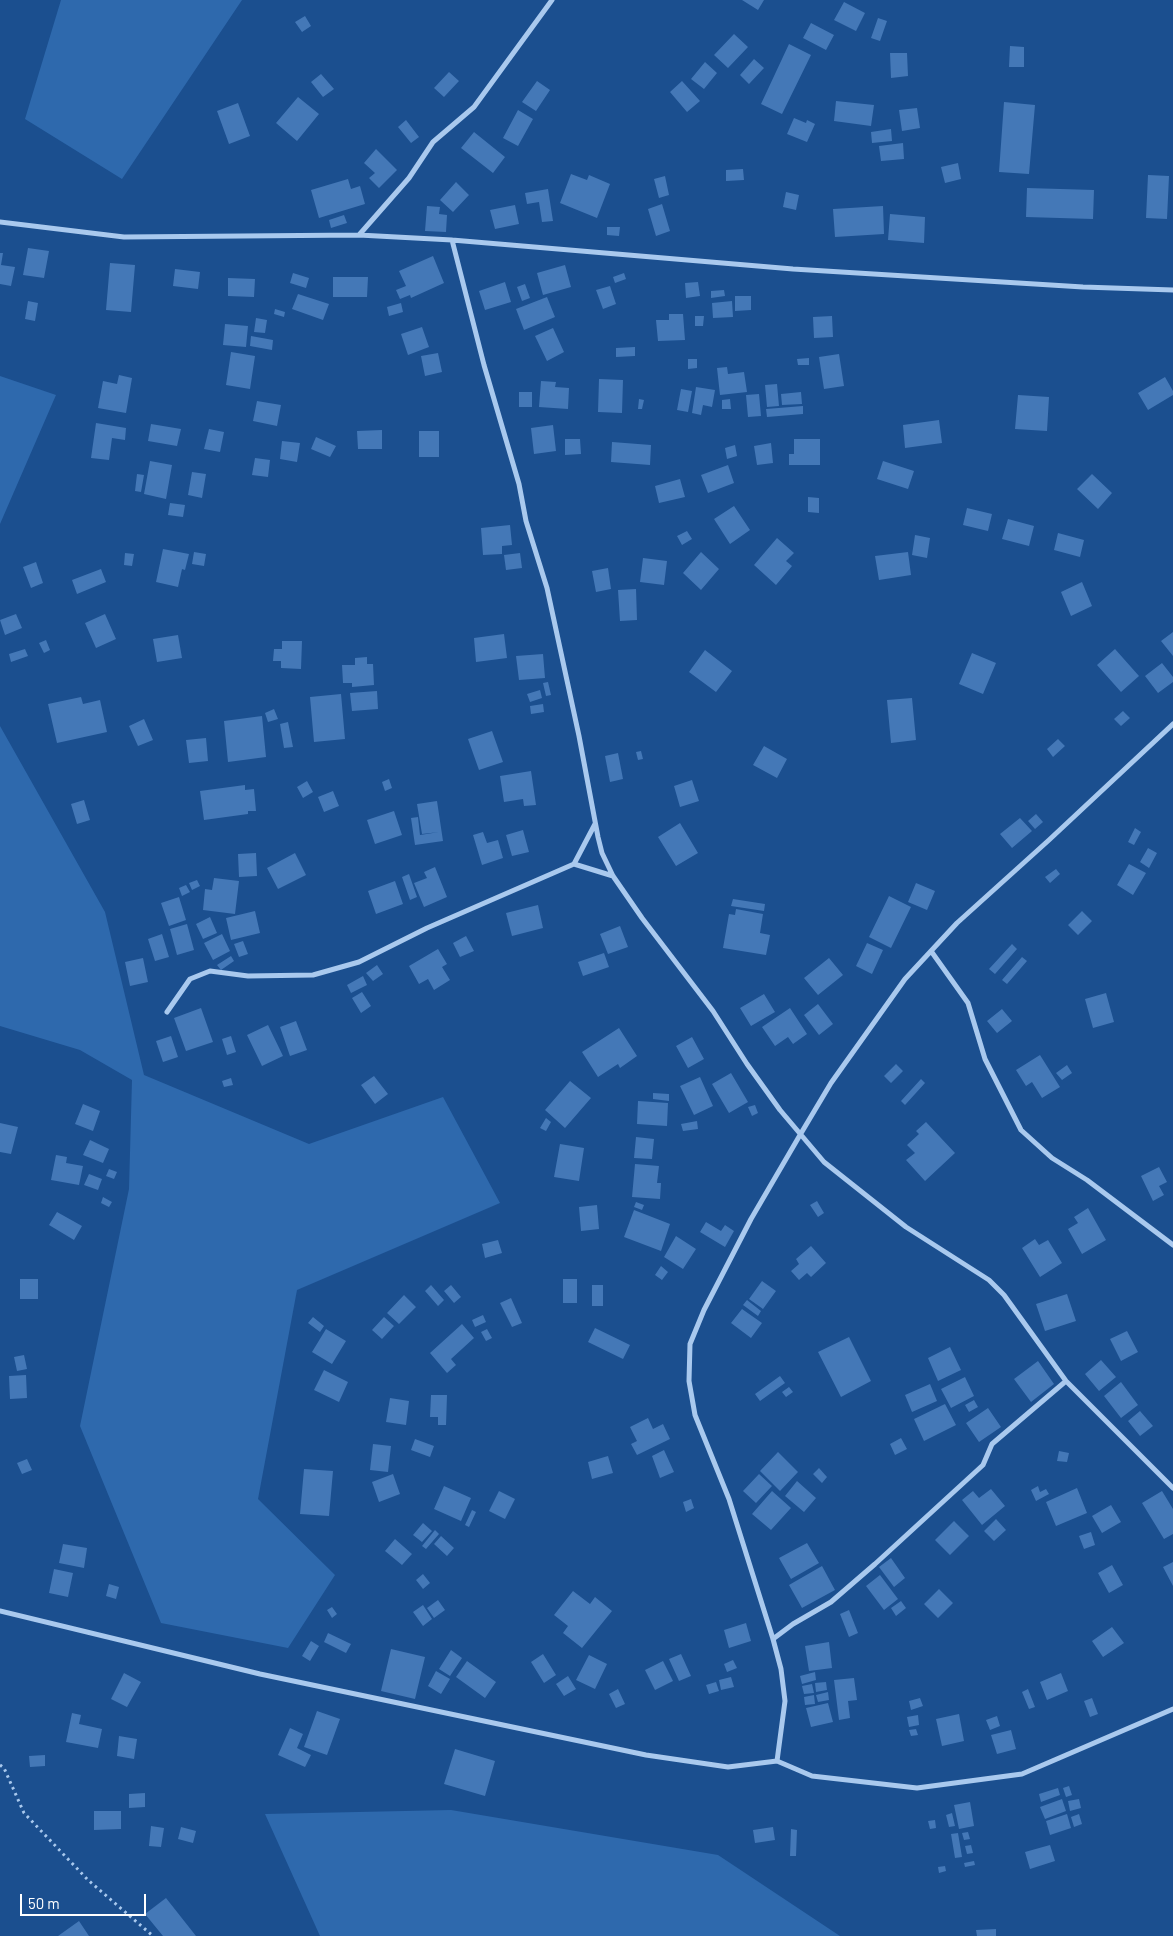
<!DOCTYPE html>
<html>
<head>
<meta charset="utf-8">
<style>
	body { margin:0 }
	#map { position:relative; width:1173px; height:1936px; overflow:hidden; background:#1b4f8f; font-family:Barlow,sans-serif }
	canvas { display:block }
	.scale { position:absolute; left:20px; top:1894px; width:126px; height:22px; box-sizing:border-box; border:2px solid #fff; border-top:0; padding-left:6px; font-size:15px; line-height:18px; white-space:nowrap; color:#fff; -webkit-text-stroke:4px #1b4f8f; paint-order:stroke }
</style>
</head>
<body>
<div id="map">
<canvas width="1173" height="1936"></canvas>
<div class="scale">50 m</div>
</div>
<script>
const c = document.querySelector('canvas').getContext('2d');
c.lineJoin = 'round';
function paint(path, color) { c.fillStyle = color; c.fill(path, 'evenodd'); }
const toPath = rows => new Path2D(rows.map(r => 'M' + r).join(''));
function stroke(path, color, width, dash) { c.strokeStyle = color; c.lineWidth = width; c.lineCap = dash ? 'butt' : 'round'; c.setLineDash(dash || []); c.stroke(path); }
paint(toPath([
	[61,0,242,0,122,179,25,119],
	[0,376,56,395,0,524],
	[0,726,105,912,144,1075,309,1144,443,1097,500,1203,297,1290,258,1499,335,1575,288,1648,161,1623,80,1426,129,1189,132,1080,80,1050,0,1026],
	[451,1810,718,1855,840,1936,320,1936,265,1814]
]), '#2e69ad');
paint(toPath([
	[742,0,764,0,758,10],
	[844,2,865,13,856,31,834,20],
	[305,16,311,26,302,32,295,22],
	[878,18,887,21,880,41,871,38],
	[811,23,834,35,826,50,803,38],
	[734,34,748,47,728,68,714,55],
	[789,44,811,55,782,114,761,104],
	[1010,46,1024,47,1024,67,1009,67],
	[890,53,907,53,908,76,891,78],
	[754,59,764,68,749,84,740,75],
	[705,62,717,73,704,89,691,79],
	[449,72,459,81,444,97,434,88],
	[321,74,334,89,323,97,311,82],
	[537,81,550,90,536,111,522,102],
	[682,81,700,101,687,112,670,92],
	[298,97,319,114,297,141,276,123],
	[836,101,874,105,871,126,834,121],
	[1004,102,1035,105,1029,174,999,172],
	[238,103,250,136,229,144,217,111],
	[917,108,920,128,902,131,899,110],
	[518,110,533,119,518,146,503,138],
	[794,118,806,123,807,120,815,124,807,142,787,134],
	[406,120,419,137,411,143,398,127],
	[891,129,892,141,872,143,871,132],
	[474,132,505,157,493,173,461,148],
	[903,143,904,159,881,161,879,146],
	[376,149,397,170,379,188,369,178,375,173,364,163],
	[958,163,961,179,945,183,941,167],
	[743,169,744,180,726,181,726,170],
	[571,174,587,180,589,175,610,184,597,218,560,203],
	[1148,175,1169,176,1167,219,1146,218],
	[665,176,669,195,659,198,654,179],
	[348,179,351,189,360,186,365,204,319,218,311,190],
	[456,182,469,195,453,212,440,200],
	[1027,188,1094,190,1093,219,1026,217],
	[548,189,553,221,542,222,539,202,527,204,525,193],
	[786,192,799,195,796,210,783,207],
	[662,204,670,231,656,236,648,209],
	[515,205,519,224,495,229,490,210],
	[427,206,440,207,439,214,447,215,446,232,425,231],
	[883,206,884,234,835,237,833,209],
	[890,214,925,217,924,243,888,240],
	[344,215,347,223,331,228,329,220],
	[607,227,620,227,619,236,607,235],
	[28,248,49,251,44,278,23,275],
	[0,253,3,253,1,265,15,267,11,286,0,284],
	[433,256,444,283,411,298,410,295,400,299,396,290,406,286,399,271],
	[110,263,135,265,131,312,106,310],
	[565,265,571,287,543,295,537,273],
	[175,269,200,272,198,289,173,286],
	[293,273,309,278,306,288,290,283],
	[624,273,626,279,615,283,613,277],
	[333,277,368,277,367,297,333,297],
	[228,278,255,279,254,297,228,296],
	[505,282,511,302,485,310,479,291],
	[698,282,700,296,686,298,685,283],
	[525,284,530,298,522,301,517,287],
	[610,286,616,304,603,309,596,290],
	[724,290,725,296,711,298,711,291],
	[298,294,329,304,323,320,292,309],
	[735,296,751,296,751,310,735,311],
	[547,297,555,317,524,330,516,309],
	[28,301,38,303,35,321,25,319],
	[732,301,733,317,713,318,712,303],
	[401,303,403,312,389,316,387,307],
	[275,309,285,312,284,317,274,314],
	[669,314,683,314,685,340,658,341,656,320,669,320],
	[695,316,704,316,703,326,695,326],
	[832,316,833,337,814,338,813,317],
	[256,318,267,320,265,333,254,332],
	[225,324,248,326,246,347,223,345],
	[422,327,429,347,408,355,401,334],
	[553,328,564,352,547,361,535,336],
	[251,336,273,340,272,350,250,346],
	[635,347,635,356,616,357,616,348],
	[231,352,255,356,250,389,226,385],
	[438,353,442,372,425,376,421,356],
	[839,354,844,386,824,389,819,357],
	[809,358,809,365,798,365,797,359],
	[688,359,697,359,697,368,688,369],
	[727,367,728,374,744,372,747,392,720,395,717,368],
	[119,375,132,378,126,413,98,408,103,381,117,384],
	[1165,377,1173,391,1173,395,1148,410,1138,393],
	[599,379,623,380,622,413,598,412],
	[541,381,556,382,555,387,569,388,568,409,539,407],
	[777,384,779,406,767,407,765,385],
	[696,387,715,390,712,407,703,405,701,415,692,413],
	[681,389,692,391,688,412,677,410],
	[519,392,532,392,532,407,519,407],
	[801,392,802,404,782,405,781,394],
	[759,394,761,416,748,417,746,395],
	[1018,395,1049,397,1047,431,1015,429],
	[639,399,644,400,642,409,638,409],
	[730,399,731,409,722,409,722,400],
	[257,401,281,405,277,426,253,421],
	[803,406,803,414,767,417,766,409],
	[939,420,942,443,905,448,903,425],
	[96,423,126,428,125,440,112,438,109,460,91,458],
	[151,424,181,429,177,446,148,441],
	[553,425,556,451,534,454,531,428],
	[209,429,224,432,220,452,204,449],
	[382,430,382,449,358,449,357,431],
	[419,431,439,431,439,457,419,457],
	[316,437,336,446,330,457,311,449],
	[565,439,580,439,581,454,565,455],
	[794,439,820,439,820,465,789,465,789,454,794,454],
	[282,441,300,443,297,462,280,459],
	[612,442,651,445,650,465,611,462],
	[771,443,773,463,757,465,754,446],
	[735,445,737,456,727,459,725,448],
	[255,458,270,460,268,477,252,475],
	[150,461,172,465,166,499,144,494],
	[883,461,914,471,908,489,877,479],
	[728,465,734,483,708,493,701,475],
	[192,472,206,474,202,498,188,495],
	[137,474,144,475,141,492,135,491],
	[1092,474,1112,493,1098,509,1077,489],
	[680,479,685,497,659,503,655,486],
	[808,497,819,498,819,513,808,512],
	[170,503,185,505,183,517,168,515],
	[734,506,750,530,730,544,714,519],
	[967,508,992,514,988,531,963,525],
	[1008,519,1034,526,1029,546,1002,539],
	[510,525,512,545,502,546,502,554,483,555,481,528],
	[687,531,692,539,682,545,677,536],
	[1058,533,1084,540,1080,557,1054,550],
	[915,535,930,538,927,558,912,555],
	[777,538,794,553,786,561,792,566,776,585,754,565],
	[163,549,189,554,185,570,182,569,178,587,156,582],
	[194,552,206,554,204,566,192,564],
	[701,552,719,569,701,590,683,573],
	[908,552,911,575,879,580,875,556],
	[125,553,134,554,132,566,124,565],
	[520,553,522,568,506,570,504,555],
	[643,558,667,561,664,585,640,582],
	[36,562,43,583,31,588,23,567],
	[608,568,611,589,596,592,592,571],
	[101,569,106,582,77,594,72,580],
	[1082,582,1092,606,1071,616,1061,592],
	[636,589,637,620,620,621,618,590],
	[16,614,22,628,5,635,0,620],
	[105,614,116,639,96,648,85,623],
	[1173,632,1173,656,1161,641],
	[504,634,507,658,476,662,474,638],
	[178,635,182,658,157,662,153,639],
	[46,640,50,650,44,653,39,643],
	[282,641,302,641,301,669,281,668,281,661,273,661,274,649,282,649],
	[25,649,28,656,11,662,9,654],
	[1115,649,1139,676,1121,692,1097,665],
	[705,650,732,671,716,692,689,672],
	[972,653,996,663,983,694,959,684],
	[543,654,545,678,519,680,516,656],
	[367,657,367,664,373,664,374,685,352,687,352,683,343,683,342,665,355,665,355,658],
	[1162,663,1173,677,1173,682,1158,693,1145,676],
	[548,682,551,695,546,696,543,683],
	[540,690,542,698,530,702,527,694],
	[377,691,378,709,352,711,350,693],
	[341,694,345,739,314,742,310,697],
	[81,697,83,704,100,700,107,732,57,743,48,704],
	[912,698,916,740,891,743,887,700],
	[543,704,544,712,531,714,530,706],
	[274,709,278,719,268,722,265,713],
	[1123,711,1130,718,1121,726,1114,719],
	[262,716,266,757,228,762,224,721],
	[144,719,153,740,138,746,129,726],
	[288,722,293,747,284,748,280,724],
	[492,731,503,762,479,770,468,739],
	[206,738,208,761,189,763,186,740],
	[1058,739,1065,746,1053,757,1047,749],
	[764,746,787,759,777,778,753,765],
	[641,751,643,759,638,760,636,752],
	[618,753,623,779,610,782,605,756],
	[531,771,536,805,524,806,523,799,504,802,500,776],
	[389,779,392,788,385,791,382,782],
	[692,780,699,801,680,807,674,786],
	[307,781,313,792,303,798,297,787],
	[245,785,245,790,254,789,256,811,248,811,248,814,204,820,200,791],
	[333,791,339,806,324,812,318,797],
	[84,800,90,820,77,824,71,804],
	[437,801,443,841,415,845,411,818,418,817,420,835,439,832,422,834,417,804],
	[394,811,402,835,375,844,367,820],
	[1036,814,1043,822,1035,829,1028,821],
	[1020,818,1032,831,1012,848,1000,834],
	[680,823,698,853,676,866,658,837],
	[1135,828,1141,832,1134,845,1128,842],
	[523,830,529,852,512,856,506,835],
	[483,832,487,843,498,840,503,858,482,865,473,835],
	[1148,848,1157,853,1149,868,1140,862],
	[256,853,257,876,239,877,238,854],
	[295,853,306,875,278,889,267,868],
	[1129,864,1146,873,1133,895,1117,885],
	[435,867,447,897,424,907,414,883,427,878,424,872],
	[1056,869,1060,874,1050,883,1045,877],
	[409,874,417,897,410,900,402,877],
	[214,878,239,881,235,914,203,910,205,889,212,890],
	[197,880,200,886,192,890,189,883],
	[395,881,403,904,376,914,368,891],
	[916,883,935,891,927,910,908,902],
	[186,885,190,892,182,896,179,888],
	[889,896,911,907,891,948,869,937],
	[179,897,186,920,169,926,161,903],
	[733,899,765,904,764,911,731,906],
	[538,905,543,928,512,936,506,913],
	[736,909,763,914,760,933,770,935,766,955,723,948,729,914,735,915],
	[255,911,260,933,231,940,226,918],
	[1082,911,1092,921,1078,935,1068,925],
	[210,917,217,933,203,939,196,924],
	[187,924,194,950,177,955,170,929],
	[620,926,628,947,608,954,600,934],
	[162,934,169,957,155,961,148,939],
	[222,934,230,951,213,960,204,943],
	[466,936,474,951,460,957,453,943],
	[243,941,248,954,239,957,234,944],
	[867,943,883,950,872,974,856,966],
	[1012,944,1017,949,995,974,989,969],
	[438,949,447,964,442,967,450,980,434,990,428,979,419,984,409,966],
	[604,953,609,967,583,976,578,962],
	[231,956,234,961,221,970,217,965],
	[1022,957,1027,961,1007,984,1002,980],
	[143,958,148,982,130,986,125,962],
	[829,958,843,975,818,995,804,978],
	[377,965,383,974,373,981,366,973],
	[363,976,367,985,351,993,347,985],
	[362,992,371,1006,361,1013,352,998],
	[1106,993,1114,1022,1093,1028,1085,999],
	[764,994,775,1012,751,1026,740,1008],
	[818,1004,833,1024,819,1035,804,1015],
	[201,1008,213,1042,186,1051,174,1018],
	[790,1008,807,1034,793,1044,788,1037,775,1046,762,1027],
	[1002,1009,1012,1021,997,1033,987,1021],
	[296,1021,307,1050,290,1056,280,1027],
	[268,1025,283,1056,262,1066,247,1035],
	[619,1028,637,1056,620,1068,618,1064,598,1077,582,1052],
	[171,1036,178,1057,163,1062,156,1041],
	[231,1036,236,1052,227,1055,222,1039],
	[692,1037,704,1059,688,1068,676,1046],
	[1040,1055,1060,1087,1042,1098,1032,1082,1026,1086,1016,1070],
	[896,1064,903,1071,891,1083,884,1076],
	[1067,1065,1072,1073,1062,1080,1056,1073],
	[731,1073,748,1102,729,1113,712,1084],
	[374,1076,388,1094,375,1104,361,1085],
	[700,1077,713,1106,694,1115,680,1086],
	[231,1078,233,1085,224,1087,222,1081],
	[921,1079,925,1083,905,1105,901,1101],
	[570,1081,591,1098,565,1128,545,1110],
	[653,1093,669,1094,669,1101,653,1099],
	[638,1101,668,1103,667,1126,637,1124],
	[83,1104,100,1111,93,1131,75,1124],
	[755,1105,758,1113,752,1116,748,1107],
	[546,1118,551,1122,546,1131,540,1128],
	[697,1121,698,1129,683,1131,681,1124],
	[926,1122,955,1153,925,1181,906,1160,915,1153,907,1145,919,1134,916,1131],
	[0,1123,18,1127,11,1154,0,1152],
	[636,1137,654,1139,652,1159,634,1158],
	[90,1140,109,1149,103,1163,83,1155],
	[560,1144,584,1148,579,1181,554,1177],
	[56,1155,67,1157,66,1163,83,1166,79,1185,51,1180],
	[635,1164,659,1166,657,1183,661,1183,660,1199,632,1197],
	[1159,1167,1167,1182,1159,1186,1164,1195,1153,1201,1141,1176],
	[109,1169,117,1172,114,1179,106,1176],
	[89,1174,102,1179,98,1190,84,1185],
	[103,1197,112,1202,109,1207,101,1203],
	[817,1201,824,1213,818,1217,810,1205],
	[636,1202,644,1205,642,1210,634,1207],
	[597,1205,599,1229,581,1231,579,1207],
	[1088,1208,1106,1240,1082,1254,1068,1229,1078,1223,1074,1217],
	[634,1210,670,1224,661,1251,624,1237],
	[57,1212,82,1226,74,1240,49,1225],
	[706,1222,721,1231,725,1225,734,1231,725,1247,700,1232],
	[676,1236,696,1249,683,1269,664,1257],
	[1035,1239,1039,1245,1048,1240,1062,1263,1040,1277,1022,1248],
	[498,1240,502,1253,485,1258,482,1244],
	[811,1246,826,1263,811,1277,807,1273,799,1280,791,1271,799,1264,796,1259],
	[661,1266,668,1272,662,1280,655,1275],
	[20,1279,38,1279,38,1299,20,1299],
	[563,1279,577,1279,577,1303,563,1303],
	[762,1281,776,1291,763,1309,749,1299],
	[431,1285,444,1300,438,1306,425,1291],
	[451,1285,461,1297,454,1303,444,1291],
	[592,1285,603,1285,603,1306,592,1306],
	[1067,1294,1076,1321,1045,1331,1036,1304],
	[404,1295,416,1307,399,1324,387,1313],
	[511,1298,522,1323,512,1327,500,1303],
	[747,1300,761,1311,758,1316,743,1305],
	[742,1309,762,1323,751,1338,731,1323],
	[483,1315,486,1322,475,1327,472,1320],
	[313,1317,324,1326,320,1332,308,1323],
	[384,1317,394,1326,382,1339,372,1330],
	[462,1324,474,1338,451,1359,456,1365,447,1373,430,1353],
	[595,1328,630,1345,623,1359,588,1342],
	[326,1329,346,1341,332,1364,312,1352],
	[487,1329,492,1338,486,1341,481,1332],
	[1127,1331,1138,1352,1121,1361,1110,1339],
	[849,1337,871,1381,841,1397,818,1352],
	[950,1347,961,1370,938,1381,928,1358],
	[24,1355,27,1369,17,1371,14,1357],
	[1101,1360,1116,1377,1099,1391,1085,1374],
	[1038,1361,1054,1384,1031,1402,1014,1379],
	[324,1370,348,1382,339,1402,314,1390],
	[26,1375,27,1398,10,1399,9,1376],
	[780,1376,785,1383,760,1401,755,1394],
	[965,1377,974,1396,951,1408,941,1389],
	[1121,1382,1138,1405,1121,1418,1104,1396],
	[930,1384,937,1401,912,1412,905,1395],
	[789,1387,793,1392,786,1397,782,1392],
	[431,1395,447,1395,446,1425,438,1425,438,1417,430,1417],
	[390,1398,409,1401,406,1425,386,1422],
	[974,1400,978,1407,969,1412,965,1405],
	[945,1404,956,1425,924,1441,914,1419],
	[988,1408,1001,1427,979,1442,966,1423],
	[1140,1411,1153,1426,1140,1436,1128,1421],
	[648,1418,653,1429,663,1424,670,1439,637,1455,631,1444,637,1441,630,1427],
	[901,1438,907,1449,895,1455,890,1444],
	[415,1439,434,1446,430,1457,411,1450],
	[373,1444,391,1446,388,1472,370,1470],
	[664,1450,674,1472,660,1478,652,1456],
	[1059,1451,1069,1453,1067,1462,1057,1461],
	[778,1452,798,1472,780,1491,760,1471],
	[608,1456,613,1473,592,1479,588,1462],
	[27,1459,32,1470,22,1474,17,1463],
	[819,1468,827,1477,822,1483,813,1474],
	[304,1469,333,1471,329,1516,300,1514],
	[393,1474,400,1494,379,1502,372,1482],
	[759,1474,772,1486,756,1503,743,1491],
	[797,1481,816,1498,804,1512,785,1496],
	[444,1486,471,1498,461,1521,434,1509],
	[1038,1486,1040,1492,1046,1489,1049,1494,1036,1501,1031,1490],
	[1077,1488,1087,1513,1056,1526,1046,1502],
	[991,1489,1005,1506,982,1525,962,1500,973,1491,979,1498],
	[499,1491,515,1499,505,1519,489,1511],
	[772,1491,791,1508,771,1530,752,1514],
	[1162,1491,1173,1509,1173,1534,1164,1539,1142,1503],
	[691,1499,694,1508,686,1512,683,1502],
	[1111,1505,1121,1522,1102,1533,1092,1516],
	[472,1510,476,1512,469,1527,465,1525],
	[996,1519,1006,1530,994,1541,984,1531],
	[954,1521,969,1536,950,1555,935,1540],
	[423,1523,432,1531,422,1542,413,1535],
	[435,1530,439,1534,426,1549,422,1546],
	[1091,1532,1095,1545,1084,1549,1079,1536],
	[441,1536,454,1548,447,1556,434,1544],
	[395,1539,412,1554,402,1565,385,1551],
	[807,1543,819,1563,791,1579,779,1558],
	[63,1544,87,1548,84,1568,59,1563],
	[891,1558,905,1578,894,1587,879,1567],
	[1173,1562,1173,1586,1163,1567],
	[1112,1565,1123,1585,1109,1593,1098,1573],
	[822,1566,835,1590,802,1608,789,1585],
	[54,1569,73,1573,68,1597,49,1593],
	[423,1574,430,1583,423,1589,416,1580],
	[880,1575,898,1599,884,1610,866,1586],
	[109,1584,119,1587,116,1599,106,1596],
	[939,1589,953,1603,938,1618,924,1604],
	[573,1591,590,1604,595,1597,612,1611,582,1648,563,1633,568,1626,554,1615],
	[438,1600,445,1610,434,1618,427,1608],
	[901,1601,906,1608,896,1616,891,1608],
	[423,1605,432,1619,423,1626,413,1612],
	[332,1607,337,1614,332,1618,327,1610],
	[849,1610,858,1633,849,1637,840,1614],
	[746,1623,751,1641,729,1648,724,1630],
	[1112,1627,1124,1643,1103,1657,1092,1641],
	[328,1633,351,1644,346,1653,324,1642],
	[311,1641,319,1646,310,1661,302,1656],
	[829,1642,832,1668,809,1671,805,1646],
	[391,1649,425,1657,415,1699,381,1691],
	[451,1650,462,1658,450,1676,439,1669],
	[543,1654,556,1675,544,1683,531,1662],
	[681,1654,691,1676,679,1681,669,1659],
	[589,1655,607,1664,595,1689,576,1680],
	[733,1660,737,1668,727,1672,724,1664],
	[467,1661,496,1682,485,1698,456,1677],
	[663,1661,673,1681,655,1690,645,1670],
	[436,1671,450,1679,441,1694,428,1686],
	[815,1672,816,1680,802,1684,800,1676],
	[124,1673,141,1682,127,1707,111,1699],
	[1061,1673,1068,1691,1047,1700,1040,1682],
	[568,1676,576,1689,564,1696,556,1684],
	[731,1677,734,1687,721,1690,719,1680],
	[854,1678,857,1700,848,1701,850,1718,839,1720,834,1680],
	[716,1682,719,1691,709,1694,706,1685],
	[826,1682,827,1690,816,1692,815,1683],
	[812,1684,814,1693,804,1694,802,1686],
	[618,1689,625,1704,616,1708,609,1694],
	[1028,1689,1035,1707,1029,1709,1022,1692],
	[828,1692,829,1700,818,1702,816,1695],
	[814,1695,815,1704,805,1705,804,1697],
	[920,1698,923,1706,911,1710,909,1701],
	[1092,1698,1098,1714,1090,1717,1084,1701],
	[828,1703,833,1722,811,1727,806,1708],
	[317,1711,340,1719,327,1755,304,1747],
	[72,1713,81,1715,79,1724,102,1729,98,1748,66,1742],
	[959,1714,964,1741,942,1746,936,1719],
	[918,1715,919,1725,909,1727,907,1717],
	[997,1716,1000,1726,990,1730,986,1720],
	[290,1728,303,1734,297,1748,311,1755,305,1767,278,1755],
	[916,1729,918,1735,911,1736,909,1730],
	[1011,1730,1016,1749,997,1754,991,1735],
	[119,1736,137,1739,134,1759,117,1756],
	[455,1749,495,1761,485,1796,444,1784],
	[45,1755,45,1766,30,1767,29,1756],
	[1069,1786,1072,1795,1066,1797,1063,1788],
	[1058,1788,1060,1795,1041,1802,1039,1794],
	[145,1793,145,1807,129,1808,129,1794],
	[1062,1799,1066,1811,1045,1819,1040,1807],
	[1079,1799,1081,1808,1070,1811,1068,1801],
	[970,1802,974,1826,959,1829,954,1805],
	[94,1811,121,1811,121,1829,94,1830],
	[952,1813,955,1826,949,1827,946,1815],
	[1067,1814,1071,1828,1050,1835,1046,1821],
	[1079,1814,1082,1824,1074,1827,1071,1817],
	[935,1820,936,1828,930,1829,928,1821],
	[151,1826,164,1828,161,1847,149,1846],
	[181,1827,196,1831,193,1843,178,1839],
	[773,1827,775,1840,755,1843,753,1830],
	[791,1829,797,1830,796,1856,790,1856],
	[968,1832,970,1839,964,1840,962,1833],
	[958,1833,962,1857,955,1858,951,1834],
	[971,1845,973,1853,967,1854,965,1846],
	[1050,1845,1055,1861,1030,1869,1025,1852],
	[974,1861,975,1865,965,1867,964,1863],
	[945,1866,946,1871,939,1873,938,1867],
	[166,1898,196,1936,163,1936,145,1914],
	[79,1921,89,1936,58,1936],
	[996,1929,996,1936,977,1936,976,1930]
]), '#4478b7');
stroke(toPath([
	[0,1765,4,1768,24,1813,88,1880,153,1936]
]), '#a9c9ee', 3, [2.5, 4]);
stroke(toPath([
	[0,222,124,237,359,235,452,240,793,269,1083,287,1173,290],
	[359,235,409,178,433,142,474,107,552,0],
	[452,240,484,365,519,484,526,521,547,588,579,736,598,837,602,853,613,876,642,918,713,1011,747,1064,780,1110,824,1162,906,1227,989,1280,1004,1295,1066,1381,1173,1488],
	[574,864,613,876],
	[931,951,968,1003,985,1059,1021,1130,1052,1158,1087,1180,1173,1245],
	[167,1012,190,979,210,971,248,976,313,975,359,962,427,928,574,864,595,824],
	[0,1611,260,1674,646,1755,728,1767,777,1761,812,1776,917,1788,1022,1774,1173,1709],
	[773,1639,793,1624,831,1602,875,1564,983,1465,992,1444,1066,1381],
	[777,1761,785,1701,781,1669,773,1639,729,1499,695,1415,689,1381,690,1344,704,1310,751,1219,800,1135,831,1083,905,979,957,923,1049,840,1173,724]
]), '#a9c9ee', 5);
</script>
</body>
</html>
